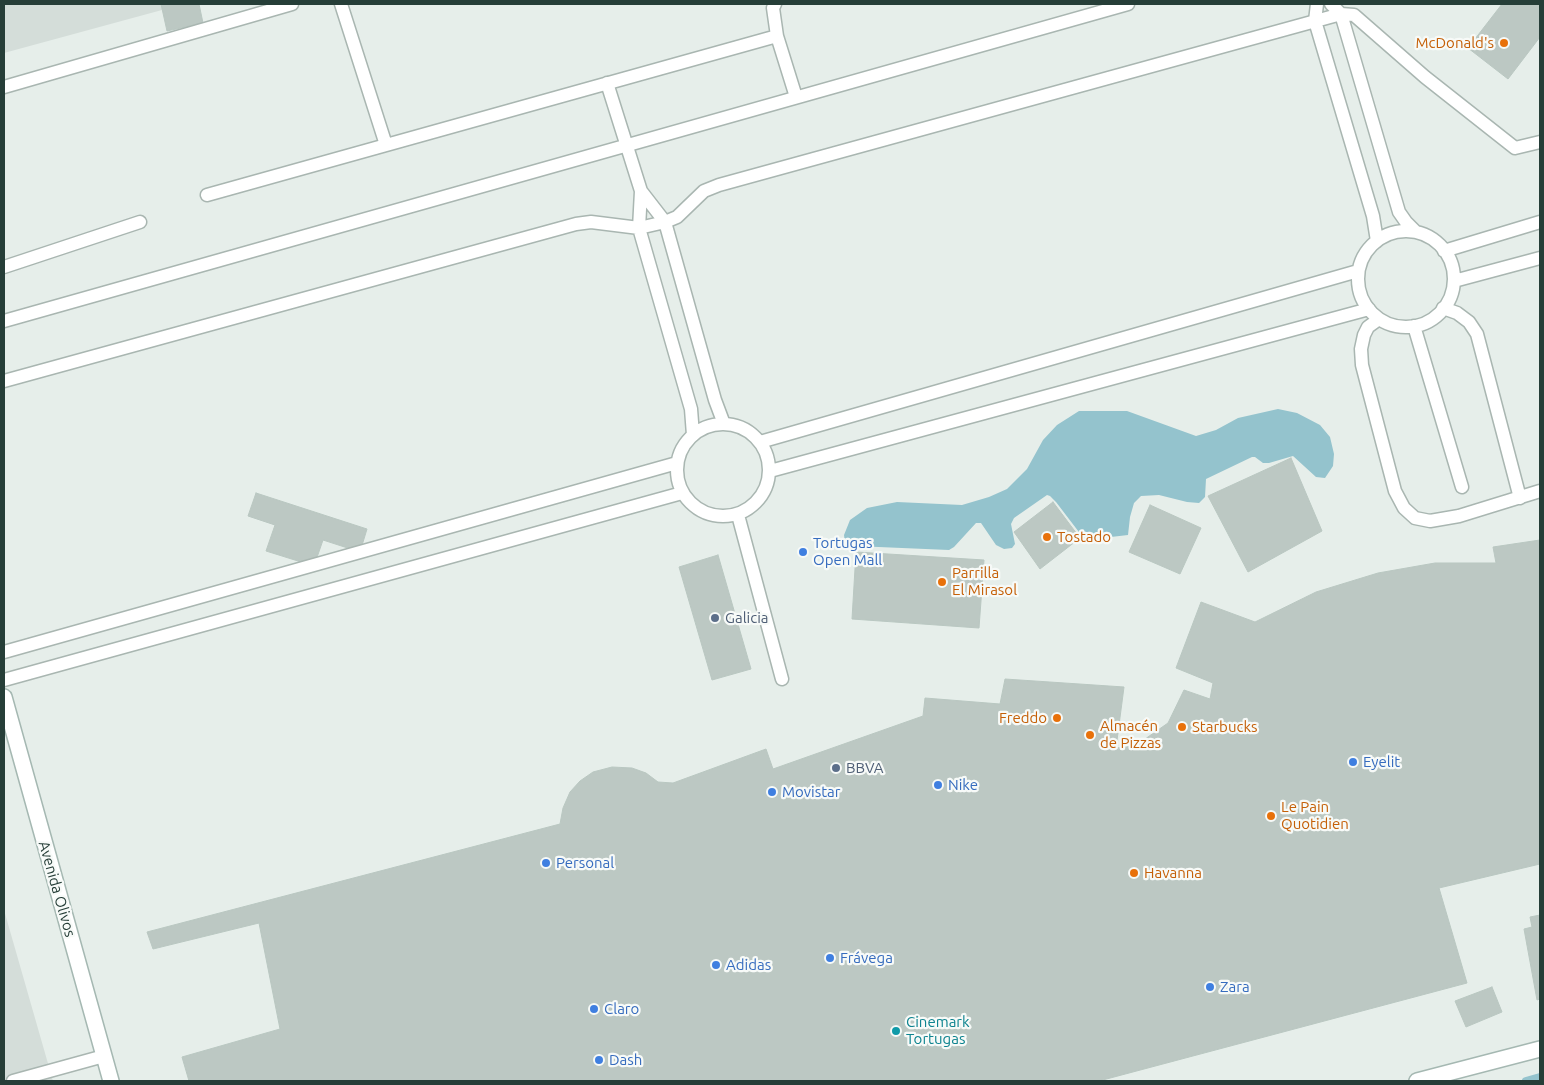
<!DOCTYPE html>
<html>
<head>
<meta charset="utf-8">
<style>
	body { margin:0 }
	#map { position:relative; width:1544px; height:1085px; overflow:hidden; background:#e6eeea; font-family:Ubuntu,sans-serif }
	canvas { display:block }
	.frame { position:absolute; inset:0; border:5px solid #263e38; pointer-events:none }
</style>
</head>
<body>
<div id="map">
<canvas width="1544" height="1085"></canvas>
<div class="frame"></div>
</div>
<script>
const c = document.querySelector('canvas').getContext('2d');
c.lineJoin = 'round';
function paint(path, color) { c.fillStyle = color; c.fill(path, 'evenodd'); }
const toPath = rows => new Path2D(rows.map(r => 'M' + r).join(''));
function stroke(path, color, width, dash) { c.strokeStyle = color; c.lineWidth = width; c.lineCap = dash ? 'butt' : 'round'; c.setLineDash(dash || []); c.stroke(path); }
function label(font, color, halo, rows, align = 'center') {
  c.font = font + ' Ubuntu,sans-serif'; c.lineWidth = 4.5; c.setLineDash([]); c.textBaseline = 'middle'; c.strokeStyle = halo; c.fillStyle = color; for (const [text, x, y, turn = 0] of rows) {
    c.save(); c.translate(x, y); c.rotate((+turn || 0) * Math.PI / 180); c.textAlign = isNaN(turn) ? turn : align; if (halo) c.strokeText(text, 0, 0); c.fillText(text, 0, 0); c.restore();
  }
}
paint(toPath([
	[4,4,184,4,4,53],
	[4,910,53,1081,4,1081]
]), '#d4ddd9');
paint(toPath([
	[1278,409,1297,413,1320,425,1330,437,1334,454,1333,466,1325,478,1316,477,1293,456,1269,463,1263,463,1255,457,1252,457,1206,479,1205,497,1199,503,1187,502,1159,495,1141,496,1134,503,1130,517,1128,535,1085,540,1056,502,1050,496,1047,495,1014,518,1011,524,1015,544,1012,548,1004,549,996,545,981,523,976,523,954,547,949,550,855,546,845,543,844,535,850,520,867,508,897,502,962,505,989,497,1007,489,1027,469,1043,440,1057,425,1079,411,1127,411,1196,436,1216,430,1238,418]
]), '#94c3cd');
stroke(toPath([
	[1526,1081,1540,1077]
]), '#94c3cd', 8);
const building = toPath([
	[161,4,199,4,203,23,167,31,161,4],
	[1502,4,1540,4,1540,37,1508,79,1468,48,1502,4],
	[1291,458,1322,531,1248,572,1208,496,1291,458],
	[256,493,367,529,360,552,323,540,314,566,266,551,275,525,248,516,256,493],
	[1053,502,1080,538,1040,569,1014,532,1053,502],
	[1150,505,1201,528,1180,574,1129,552,1150,505],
	[1540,540,1540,864,1439,888,1467,983,1099,1081,189,1081,182,1057,280,1029,259,923,153,949,147,932,560,824,563,808,570,792,580,781,593,772,612,767,632,768,646,773,658,782,673,783,766,749,773,769,923,716,925,698,1000,704,1005,679,1124,687,1116,748,1135,746,1168,723,1184,690,1210,699,1213,683,1176,668,1201,602,1255,622,1316,592,1378,573,1435,563,1496,563,1493,547,1540,540],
	[856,552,984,560,979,628,852,619,856,552],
	[718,555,751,669,712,680,679,567,718,555],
	[1540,915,1540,999,1537,1000,1524,929,1532,927,1530,917,1540,915],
	[1492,987,1502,1012,1466,1027,1455,1001,1492,987]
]);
paint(building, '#bcc8c3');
stroke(building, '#b9c7c1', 1);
const lane = toPath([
	[341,4,386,145],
	[1317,4,1315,21,1373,216,1377,241],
	[1331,4,1341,14,1399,212,1406,222,1416,232],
	[777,36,796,97],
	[607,83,641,191,639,228,691,409,693,435],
	[4,87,292,4],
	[641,191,665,222,715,400,724,424],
	[207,195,777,36,773,8,775,4],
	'1358 279a48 48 0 1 1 96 0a48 48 0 1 1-96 0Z',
	[1444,251,1540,222],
	[4,267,140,222],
	[1454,281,1540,258],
	[1443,308,1457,313,1469,322,1477,334,1520,498],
	[1379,319,1368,327,1364,335,1361,349,1362,365,1395,491,1404,508,1415,518,1430,521,1459,516,1540,491],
	[4,321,1128,4],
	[1414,326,1462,487],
	[4,381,576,224,591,222,639,228,665,222,677,217,704,191,719,185,1341,14,1354,15,1425,77,1515,148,1540,142],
	'677 470a46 46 0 1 1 92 0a46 46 0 1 1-92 0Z',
	[760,442,1358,271],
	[770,471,1369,309],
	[738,515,782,679],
	[4,652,677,463],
	[4,680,682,493],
	[13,1081,104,1056]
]);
const secondary = toPath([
	[4,697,111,1081],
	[1417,1081,1540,1049]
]);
stroke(lane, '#a9b6b1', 15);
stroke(secondary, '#a5b8b2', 18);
stroke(lane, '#fff', 12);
stroke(secondary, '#fff', 15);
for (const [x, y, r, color] of [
	[1504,43,5,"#e8710a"],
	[1047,537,5,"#e8710a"],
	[803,552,5,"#3f7fe0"],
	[942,582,5,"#e8710a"],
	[715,618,5,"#5c6f8a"],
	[1057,718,5,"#e8710a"],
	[1182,727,5,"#e8710a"],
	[1090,735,5,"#e8710a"],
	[1353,762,5,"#3f7fe0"],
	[836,768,5,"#5c6f8a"],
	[938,785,5,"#3f7fe0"],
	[772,792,5,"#3f7fe0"],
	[1271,816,5,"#e8710a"],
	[546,863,5,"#3f7fe0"],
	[1134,873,5,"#e8710a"],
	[830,958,5,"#3f7fe0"],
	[716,965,5,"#3f7fe0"],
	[1210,987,5,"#3f7fe0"],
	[594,1009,5,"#3f7fe0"],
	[896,1031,5,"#0f9aa8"],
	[599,1060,5,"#3f7fe0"]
]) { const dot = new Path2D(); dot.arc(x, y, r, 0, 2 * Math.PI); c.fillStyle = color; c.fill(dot); stroke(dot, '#f7faf8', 2); }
label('15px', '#c56008', '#f7faf8', [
	["McDonald's",1494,43,"right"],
	["Tostado",1057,537],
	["Parrilla",952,573],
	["El Mirasol",952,590],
	["Freddo",1047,718,"right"],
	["Almacén",1100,726],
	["de Pizzas",1100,743],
	["Starbucks",1192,727],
	["Le Pain",1281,807],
	["Quotidien",1281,824],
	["Havanna",1144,873]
], 'left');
label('15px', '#366cbe', '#f7faf8', [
	["Tortugas",813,543],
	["Open Mall",813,560],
	["Eyelit",1363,762],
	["Nike",948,785],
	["Movistar",782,792],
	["Personal",556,863],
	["Frávega",840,958],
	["Adidas",726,965],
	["Zara",1220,987],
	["Claro",604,1009],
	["Dash",609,1060]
], 'left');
label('15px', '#4e5e75', '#f7faf8', [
	["Galicia",725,618],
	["BBVA",846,768]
], 'left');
label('15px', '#263e38', '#f7faf8', [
	["Avenida Olivos",57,889,74]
]);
label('15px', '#0d838f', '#f7faf8', [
	["Cinemark",906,1022],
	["Tortugas",906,1039]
], 'left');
</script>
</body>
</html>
